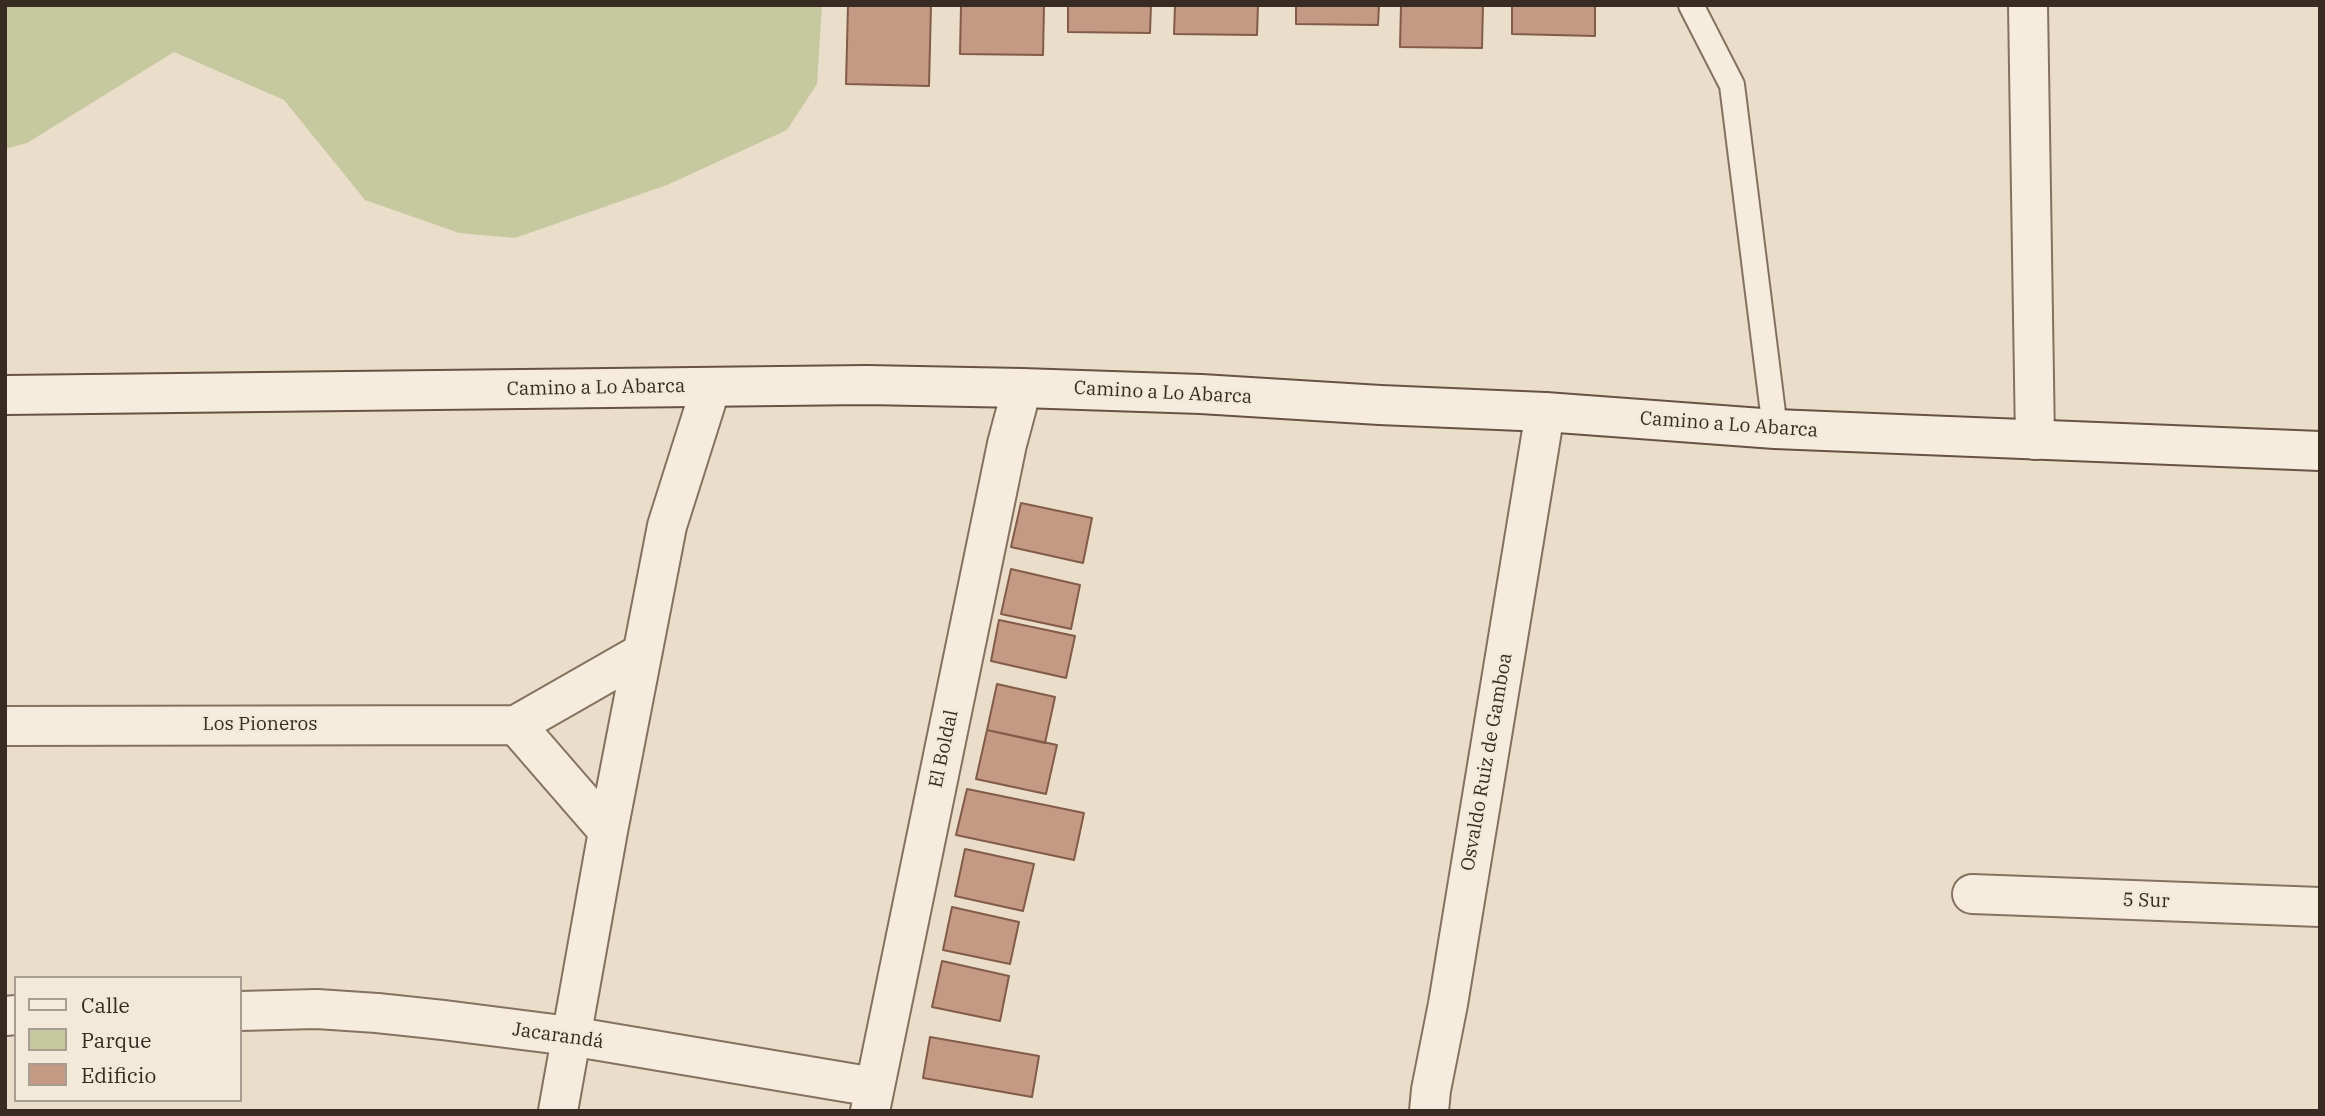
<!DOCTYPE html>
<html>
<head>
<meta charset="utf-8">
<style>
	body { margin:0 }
	#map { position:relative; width:2325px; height:1116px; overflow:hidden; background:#eadeca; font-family:"IBM Plex Serif",serif }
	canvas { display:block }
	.frame { position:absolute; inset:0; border:7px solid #372b22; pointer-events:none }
	.legend { position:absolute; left:14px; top:976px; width:228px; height:126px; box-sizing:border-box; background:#f2e9d9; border:2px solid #a79d90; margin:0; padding:9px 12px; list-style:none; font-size:21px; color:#372b22 }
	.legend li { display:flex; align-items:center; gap:14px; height:35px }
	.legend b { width:35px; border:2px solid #a79d90 }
</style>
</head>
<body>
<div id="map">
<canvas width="2325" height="1116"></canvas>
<div class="frame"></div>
<ul class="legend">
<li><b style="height:9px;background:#f6ecdd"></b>Calle</li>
<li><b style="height:19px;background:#c6c89f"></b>Parque</li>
<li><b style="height:19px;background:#c49a84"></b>Edificio</li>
</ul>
</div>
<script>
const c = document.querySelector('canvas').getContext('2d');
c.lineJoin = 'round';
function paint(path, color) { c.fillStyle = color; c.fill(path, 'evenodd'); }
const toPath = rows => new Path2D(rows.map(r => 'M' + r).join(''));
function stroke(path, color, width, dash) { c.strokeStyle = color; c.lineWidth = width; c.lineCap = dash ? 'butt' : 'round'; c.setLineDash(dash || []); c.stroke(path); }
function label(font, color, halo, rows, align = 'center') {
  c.font = font + ' "IBM Plex Serif",serif'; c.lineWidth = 5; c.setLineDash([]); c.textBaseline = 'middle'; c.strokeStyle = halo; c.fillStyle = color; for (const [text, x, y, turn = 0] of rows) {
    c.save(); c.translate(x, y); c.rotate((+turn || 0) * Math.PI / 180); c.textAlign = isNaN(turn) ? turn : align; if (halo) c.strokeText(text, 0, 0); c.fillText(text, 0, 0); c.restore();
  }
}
paint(toPath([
	[5,5,822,5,817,84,787,130,667,185,515,238,459,233,365,200,284,100,174,52,27,143,5,149]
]), '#c6c89f');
const building = toPath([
	[848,5,931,5,929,86,846,84,848,5],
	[961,5,1044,5,1043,55,960,54,961,5],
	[1068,5,1151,5,1150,33,1068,32,1068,5],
	[1175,5,1258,5,1257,35,1174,34,1175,5],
	[1296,5,1379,5,1378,25,1296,24,1296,5],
	[1401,5,1483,5,1482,48,1400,47,1401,5],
	[1512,5,1595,5,1595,36,1512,34,1512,5],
	[1021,503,1092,518,1083,563,1011,547,1021,503],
	[1011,569,1080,585,1071,629,1001,614,1011,569],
	[999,620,1075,636,1066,678,991,661,999,620],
	[997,684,1055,697,1045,743,987,730,997,684],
	[987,730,1057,745,1046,794,976,779,987,730],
	[967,789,1084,813,1074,860,956,835,967,789],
	[965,849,1034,864,1023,911,955,896,965,849],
	[952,907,1019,922,1010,964,943,950,952,907],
	[942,961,1009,976,1000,1021,932,1007,942,961],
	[930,1037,1039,1056,1032,1097,923,1078,930,1037]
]);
paint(building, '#c49a84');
stroke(building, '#825b49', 2);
const lane = toPath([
	[1691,5,1732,85,1775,429]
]);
const street = toPath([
	[2028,5,2035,440],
	[516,725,608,831],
	[5,726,516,725,642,653],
	[1972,894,2320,907],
	[240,1011,317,1009,377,1013,443,1020,570,1036,874,1087],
	[5,1016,16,1015],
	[558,1111,608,831,667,526,711,387],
	[870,1111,1007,444,1022,388],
	[1429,1111,1431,1090,1448,1004,1545,412]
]);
const secondary = toPath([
	[5,395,866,385,1022,388,1201,394,1380,405,1545,412,1775,429,2320,451]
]);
stroke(lane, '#857160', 28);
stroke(street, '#857160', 42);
stroke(secondary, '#675243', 42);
stroke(lane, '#f6ecdd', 24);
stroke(street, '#f6ecdd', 38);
stroke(secondary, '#f6ecdd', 38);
label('19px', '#372b22', '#f2e9d9', [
	["Camino a Lo Abarca",596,388,-1],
	["Camino a Lo Abarca",1163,393,3],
	["Camino a Lo Abarca",1729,425,4],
	["Los Pioneros",260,725],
	["El Boldal",944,749,-78],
	["Osvaldo Ruiz de Gamboa",1487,762,-80],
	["5 Sur",2146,901,2],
	["Jacarandá",558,1036,8]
]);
</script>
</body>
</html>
